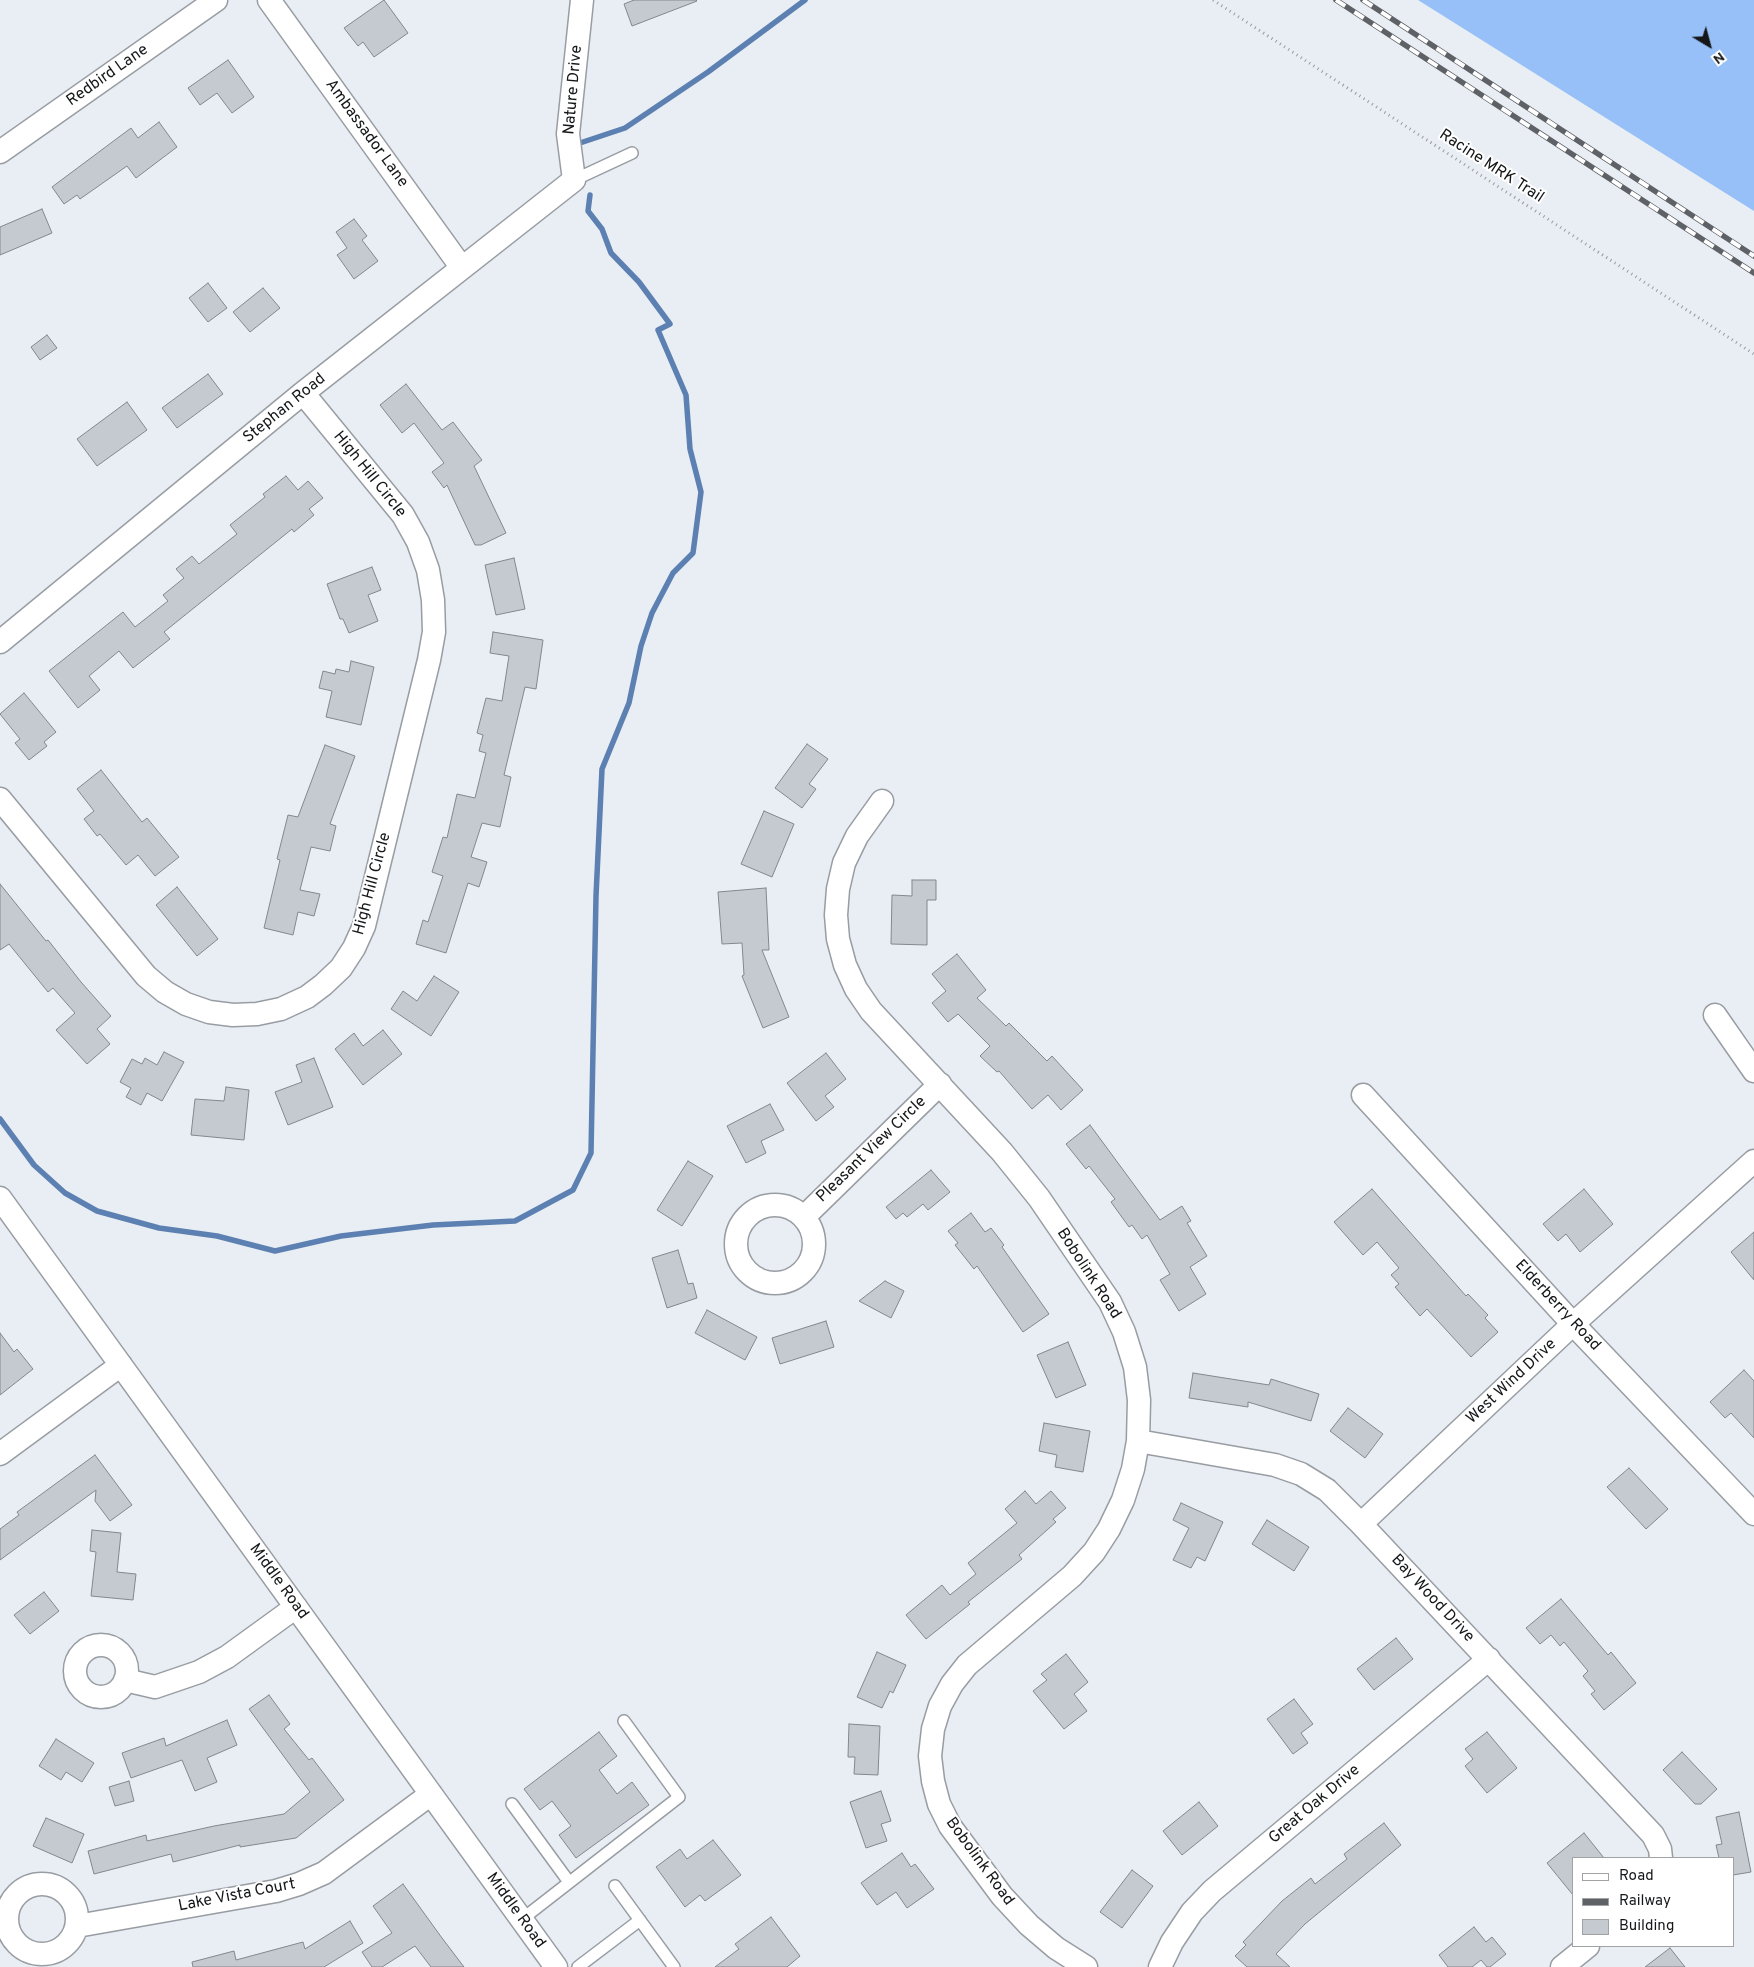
<!DOCTYPE html>
<html>
<head>
<meta charset="utf-8">
<style>
	body { margin:0 }
	#map { position:relative; width:1754px; height:1967px; overflow:hidden; background:#e9eef4; font-family:Overpass,sans-serif }
	canvas { display:block }
	.legend { position:absolute; left:1572px; top:1857px; width:162px; height:90px; box-sizing:border-box; background:#fff; border:1px solid #a1a2a3; margin:0; padding:6px 9px; list-style:none; font-size:15px; color:#141618 }
	.legend li { display:flex; align-items:center; gap:10px; height:25px }
	.legend b { width:25px; border:1px solid #a1a2a3 }
	.north { position:absolute; left:1684px; top:20px; width:50px; height:50px; -webkit-text-stroke:4px #fff; paint-order:stroke; rotate:143deg; font-size:14px; font-weight:700; line-height:20px; text-align:center; color:#141618 }
	.north::after { content:''; display:block; margin:auto; width:18px; height:22px; background:#141618; clip-path:polygon(50% 0,100% 100%,50% 72%,0 100%) }
</style>
</head>
<body>
<div id="map">
<canvas width="1754" height="1967"></canvas>
<ul class="legend">
<li><b style="height:6px;background:#fff"></b>Road</li>
<li><b style="height:6px;background:#5e6165"></b>Railway</li>
<li><b style="height:14px;background:#c5cad0"></b>Building</li>
</ul>
<div class="north">N</div>
</div>
<script>
const c = document.querySelector('canvas').getContext('2d');
c.lineJoin = 'round';
function paint(path, color) { c.fillStyle = color; c.fill(path, 'evenodd'); }
const toPath = rows => new Path2D(rows.map(r => 'M' + r).join(''));
function stroke(path, color, width, dash) { c.strokeStyle = color; c.lineWidth = width; c.lineCap = dash ? 'butt' : 'round'; c.setLineDash(dash || []); c.stroke(path); }
function label(font, color, halo, rows, align = 'center') {
  c.font = font + ' Overpass,sans-serif'; c.lineWidth = 4; c.setLineDash([]); c.textBaseline = 'middle'; c.strokeStyle = halo; c.fillStyle = color; for (const [text, x, y, turn = 0] of rows) {
    c.save(); c.translate(x, y); c.rotate((+turn || 0) * Math.PI / 180); c.textAlign = isNaN(turn) ? turn : align; if (halo) c.strokeText(text, 0, 0); c.fillText(text, 0, 0); c.restore();
  }
}
paint(toPath([
	[1418,0,1754,0,1754,211]
]), '#96c0f7');
stroke(toPath([
	[580,143,625,128,708,72,805,0],
	[0,1119,34,1165,65,1193,97,1211,159,1228,217,1236,275,1251,341,1236,433,1225,515,1221,573,1190,591,1153,596,896,602,769,629,703,641,646,652,613,673,573,693,553,701,492,690,449,686,395,658,330,670,324,639,282,611,253,602,229,588,211,590,195]
]), '#5c80b1', 5.5);
const building = toPath([
	[384,0,408,33,374,57,363,42,358,46,344,28,384,0],
	[634,0,696,0,697,1,632,26,624,4,634,0],
	[228,60,254,97,232,113,217,93,200,105,188,88,228,60],
	[159,122,177,147,136,178,127,166,80,199,77,195,64,204,52,187,131,128,138,138,159,122],
	[42,209,52,233,0,255,0,227,42,209],
	[354,219,367,236,362,240,378,261,354,279,337,255,347,248,336,232,354,219],
	[208,283,227,308,208,322,189,298,208,283],
	[263,288,280,308,250,332,233,312,263,288],
	[47,335,57,348,40,360,31,347,47,335],
	[208,374,223,394,177,428,162,408,208,374],
	[406,384,442,430,453,422,482,460,474,466,506,533,481,545,475,545,447,485,444,488,432,472,444,463,414,423,402,433,380,405,406,384],
	[127,402,147,430,97,466,77,439,127,402],
	[286,476,298,490,308,481,323,498,309,509,314,515,294,532,292,529,164,632,170,639,133,668,119,651,89,676,100,690,78,708,49,671,123,612,135,627,168,601,163,595,184,578,176,569,192,556,199,564,237,534,230,525,265,497,263,494,286,476],
	[514,558,525,609,496,615,485,565,514,558],
	[372,567,381,590,368,595,378,621,349,633,343,619,340,619,327,584,372,567],
	[493,632,543,640,536,689,525,687,504,775,511,777,500,827,482,823,471,857,487,862,479,887,468,883,446,953,416,944,423,920,428,922,443,876,432,872,443,837,447,838,457,794,475,798,486,753,479,751,483,735,477,733,486,698,502,701,509,656,490,653,493,632],
	[351,661,374,667,361,725,326,717,332,691,319,688,323,671,335,674,336,669,349,672,351,661],
	[24,693,56,732,44,742,47,746,29,760,15,743,20,739,0,714,24,693],
	[807,744,828,759,809,784,816,789,802,808,775,788,807,744],
	[325,745,355,756,330,824,336,826,330,851,311,847,300,890,320,894,314,916,298,912,293,935,264,928,280,860,277,859,288,815,298,817,325,745],
	[101,770,142,822,147,818,179,857,155,876,138,855,126,865,100,834,97,836,84,819,94,811,77,789,101,770],
	[764,811,794,824,772,877,741,864,764,811],
	[912,880,936,880,936,900,927,900,927,945,891,944,892,895,912,896,912,880],
	[0,884,46,941,48,940,81,982,111,1016,97,1029,110,1044,87,1064,56,1030,75,1013,53,988,48,992,9,944,0,950,0,884],
	[177,887,218,939,197,956,156,905,177,887],
	[766,888,769,950,762,950,789,1017,763,1028,742,976,744,975,742,943,722,944,718,892,766,888],
	[957,954,986,990,977,998,1006,1026,1009,1023,1047,1061,1052,1056,1083,1090,1061,1110,1048,1095,1032,1109,999,1071,997,1072,980,1056,990,1046,958,1014,948,1022,932,1003,946,991,932,974,957,954],
	[434,976,459,992,431,1036,391,1009,403,991,417,1001,434,976],
	[383,1030,402,1054,363,1085,335,1049,354,1033,363,1046,383,1030],
	[164,1052,184,1062,162,1101,147,1093,141,1105,126,1097,131,1088,120,1082,132,1059,142,1064,145,1058,157,1065,164,1052],
	[826,1053,846,1079,825,1096,834,1107,816,1121,787,1083,826,1053],
	[314,1058,333,1107,288,1125,275,1092,302,1082,296,1065,314,1058],
	[226,1087,249,1090,244,1140,191,1135,195,1099,224,1101,226,1087],
	[770,1104,784,1130,761,1141,766,1153,746,1163,727,1126,770,1104],
	[1090,1125,1160,1220,1182,1206,1191,1221,1187,1223,1207,1256,1190,1267,1206,1294,1179,1311,1160,1280,1170,1274,1147,1235,1142,1239,1132,1225,1129,1227,1111,1202,1115,1199,1089,1166,1086,1169,1066,1144,1090,1125],
	[688,1161,713,1176,682,1226,657,1210,688,1161],
	[931,1170,950,1192,928,1210,923,1204,907,1217,903,1213,896,1219,886,1207,931,1170],
	[1372,1189,1466,1296,1468,1294,1488,1315,1485,1318,1498,1332,1471,1357,1427,1309,1420,1316,1395,1287,1399,1284,1391,1275,1399,1268,1377,1242,1363,1255,1334,1222,1372,1189],
	[1584,1189,1613,1224,1580,1252,1566,1234,1558,1241,1543,1224,1584,1189],
	[971,1213,985,1232,991,1228,1004,1245,1002,1247,1049,1314,1023,1332,977,1266,974,1269,955,1245,958,1243,948,1231,971,1213],
	[1754,1232,1754,1280,1731,1252,1754,1232],
	[678,1250,688,1284,693,1283,697,1298,667,1308,652,1258,678,1250],
	[885,1281,904,1291,891,1318,859,1301,885,1281],
	[707,1310,757,1337,745,1360,695,1333,707,1310],
	[826,1321,834,1347,780,1364,772,1338,826,1321],
	[0,1333,14,1352,17,1349,33,1369,0,1395,0,1333],
	[1068,1342,1086,1385,1056,1398,1037,1355,1068,1342],
	[1744,1370,1754,1381,1754,1438,1731,1413,1725,1418,1710,1402,1744,1370],
	[1193,1373,1269,1385,1271,1379,1319,1394,1311,1421,1248,1402,1248,1407,1189,1398,1193,1373],
	[1348,1408,1383,1434,1365,1458,1330,1431,1348,1408],
	[1044,1423,1090,1431,1083,1472,1055,1467,1057,1455,1039,1451,1044,1423],
	[95,1455,132,1505,110,1521,95,1501,96,1490,0,1560,0,1529,19,1515,17,1512,95,1455],
	[1629,1468,1668,1509,1646,1529,1607,1487,1629,1468],
	[1025,1491,1036,1504,1051,1491,1066,1508,1053,1519,1056,1522,1019,1555,1022,1559,968,1602,970,1604,926,1639,906,1615,942,1585,950,1595,976,1574,968,1563,1017,1523,1005,1509,1025,1491],
	[1181,1503,1223,1522,1205,1561,1197,1557,1191,1568,1173,1560,1189,1528,1173,1520,1181,1503],
	[1267,1520,1309,1547,1294,1571,1252,1544,1267,1520],
	[92,1530,121,1533,117,1572,136,1574,133,1600,91,1596,96,1552,90,1551,92,1530],
	[44,1592,59,1611,30,1634,14,1615,44,1592],
	[1561,1599,1608,1655,1611,1652,1636,1683,1604,1710,1591,1694,1595,1691,1583,1676,1588,1671,1564,1642,1560,1646,1551,1635,1540,1644,1526,1628,1561,1599],
	[1396,1638,1413,1659,1374,1690,1357,1669,1396,1638],
	[877,1652,906,1665,893,1693,890,1691,882,1708,857,1697,877,1652],
	[1066,1654,1088,1682,1074,1694,1087,1711,1064,1729,1033,1691,1047,1680,1041,1674,1066,1654],
	[269,1695,290,1724,284,1729,309,1760,312,1758,344,1800,296,1838,240,1847,240,1845,173,1862,171,1854,94,1874,88,1851,146,1835,147,1841,214,1826,284,1814,310,1792,249,1709,269,1695],
	[1294,1699,1313,1724,1301,1733,1308,1743,1293,1754,1267,1719,1294,1699],
	[227,1720,237,1745,207,1758,217,1782,195,1791,182,1760,131,1778,122,1753,164,1738,166,1746,227,1720],
	[849,1724,880,1726,878,1775,854,1774,855,1757,848,1757,849,1724],
	[599,1732,617,1756,599,1770,617,1794,632,1782,649,1805,576,1858,559,1835,571,1826,552,1801,540,1810,524,1789,599,1732],
	[1487,1732,1517,1768,1487,1793,1465,1766,1473,1759,1465,1749,1487,1732],
	[56,1739,94,1763,82,1782,66,1772,61,1780,39,1766,56,1739],
	[1682,1752,1717,1789,1701,1804,1695,1804,1663,1770,1682,1752],
	[129,1781,134,1801,115,1806,109,1787,129,1781],
	[881,1791,891,1821,881,1824,887,1841,866,1848,850,1802,881,1791],
	[1199,1802,1218,1826,1182,1855,1163,1831,1199,1802],
	[1739,1812,1751,1872,1733,1875,1733,1858,1719,1858,1716,1845,1722,1844,1716,1817,1739,1812],
	[46,1818,84,1834,72,1863,33,1846,46,1818],
	[1384,1823,1401,1845,1305,1924,1276,1954,1290,1967,1247,1967,1235,1956,1246,1945,1243,1942,1282,1901,1311,1878,1315,1884,1347,1859,1344,1854,1384,1823],
	[1584,1833,1604,1858,1573,1858,1573,1895,1547,1863,1584,1833],
	[713,1840,741,1875,705,1901,700,1895,685,1907,656,1867,680,1849,687,1859,713,1840],
	[902,1853,911,1867,915,1864,934,1889,907,1908,896,1892,877,1905,861,1883,902,1853],
	[1132,1870,1153,1886,1122,1928,1100,1912,1132,1870],
	[403,1884,442,1938,464,1967,431,1967,415,1946,382,1967,372,1967,362,1952,392,1933,373,1906,403,1884],
	[771,1917,800,1956,787,1967,715,1967,739,1949,735,1944,771,1917],
	[350,1921,363,1943,324,1967,193,1967,192,1962,234,1951,236,1960,303,1942,305,1949,350,1921],
	[1474,1927,1486,1942,1492,1937,1506,1954,1490,1967,1487,1967,1481,1960,1472,1967,1448,1967,1439,1955,1474,1927],
	[1670,1948,1685,1967,1645,1967,1670,1948]
]);
paint(building, '#c5cad0');
stroke(building, '#83878d', 1);
const service = toPath([
	[574,180,632,153],
	[512,1804,569,1882],
	[615,1886,674,1967],
	[521,1920,679,1797,624,1721],
	[578,1967,640,1920]
]);
const minor = toPath([
	[269,0,462,268],
	[0,152,216,0],
	[0,642,303,393,574,180,568,134,582,0],
	[0,799,146,976,165,992,186,1004,209,1012,233,1015,257,1014,281,1009,307,997,323,985,341,968,354,948,364,926,429,660,434,632,433,600,428,570,418,542,403,515,303,393],
	[882,801,857,836,844,863,838,889,836,915,838,939,845,965,856,989,871,1011,1002,1152,1039,1198,1110,1302,1124,1332,1135,1367,1139,1400,1138,1441,1133,1469,1123,1500,1109,1529,1094,1552,1072,1576,967,1665,952,1684,940,1706,933,1729,930,1756,933,1781,939,1804,950,1826,1002,1896,1029,1925,1056,1948,1086,1967],
	[1715,1015,1754,1071],
	[1363,1095,1573,1324,1754,1514],
	[0,1198,556,1967],
	'736 1244a39 39 0 1 1 78 0a39 39 0 1 1-78 0Z',
	[804,1217,940,1084],
	[1138,1441,1275,1465,1301,1474,1327,1490,1361,1524,1653,1835,1660,1849,1661,1858],
	[0,1454,121,1365],
	[1361,1524,1573,1324,1754,1161],
	'75 1671a26 26 0 1 1 52 0a26 26 0 1 1-52 0Z',
	[125,1680,155,1687,199,1672,227,1657,296,1607],
	'7 1919a35 35 0 1 1 70 0a35 35 0 1 1-70 0Z',
	[77,1926,276,1891,299,1884,324,1873,431,1794],
	[1160,1967,1172,1942,1192,1912,1212,1891,1489,1659],
	[1562,1967,1588,1946]
]);
stroke(service, '#989da3', 14);
stroke(minor, '#989da3', 25);
stroke(toPath([
	[1213,0,1754,354]
]), '#979b9f', 3, [1, 4]);
stroke(service, '#fff', 11);
stroke(minor, '#fff', 22);
const rail = toPath([
	[1336,0,1754,273],
	[1363,0,1754,256]
]);
stroke(rail, '#5e6165', 5.5);
stroke(rail, '#fff', 4, [11]);
label('16px', '#141618', '#fff', [
	["Redbird Lane",108,76,-35],
	["Nature Drive",574,90,-85],
	["Ambassador Lane",366,134,54],
	["Racine MRK Trail",1491,167,33],
	["Stephan Road",285,409,-39],
	["High Hill Circle",369,475,51],
	["High Hill Circle",373,884,-75],
	["Pleasant View Circle",872,1150,-44],
	["Bobolink Road",1088,1274,57],
	["Elderberry Road",1557,1306,47],
	["West Wind Drive",1512,1382,-43],
	["Middle Road",278,1582,54],
	["Bay Wood Drive",1432,1599,47],
	["Great Oak Drive",1315,1805,-40],
	["Bobolink Road",979,1862,54],
	["Lake Vista Court",237,1896,-11],
	["Middle Road",515,1911,54]
]);
</script>
</body>
</html>
